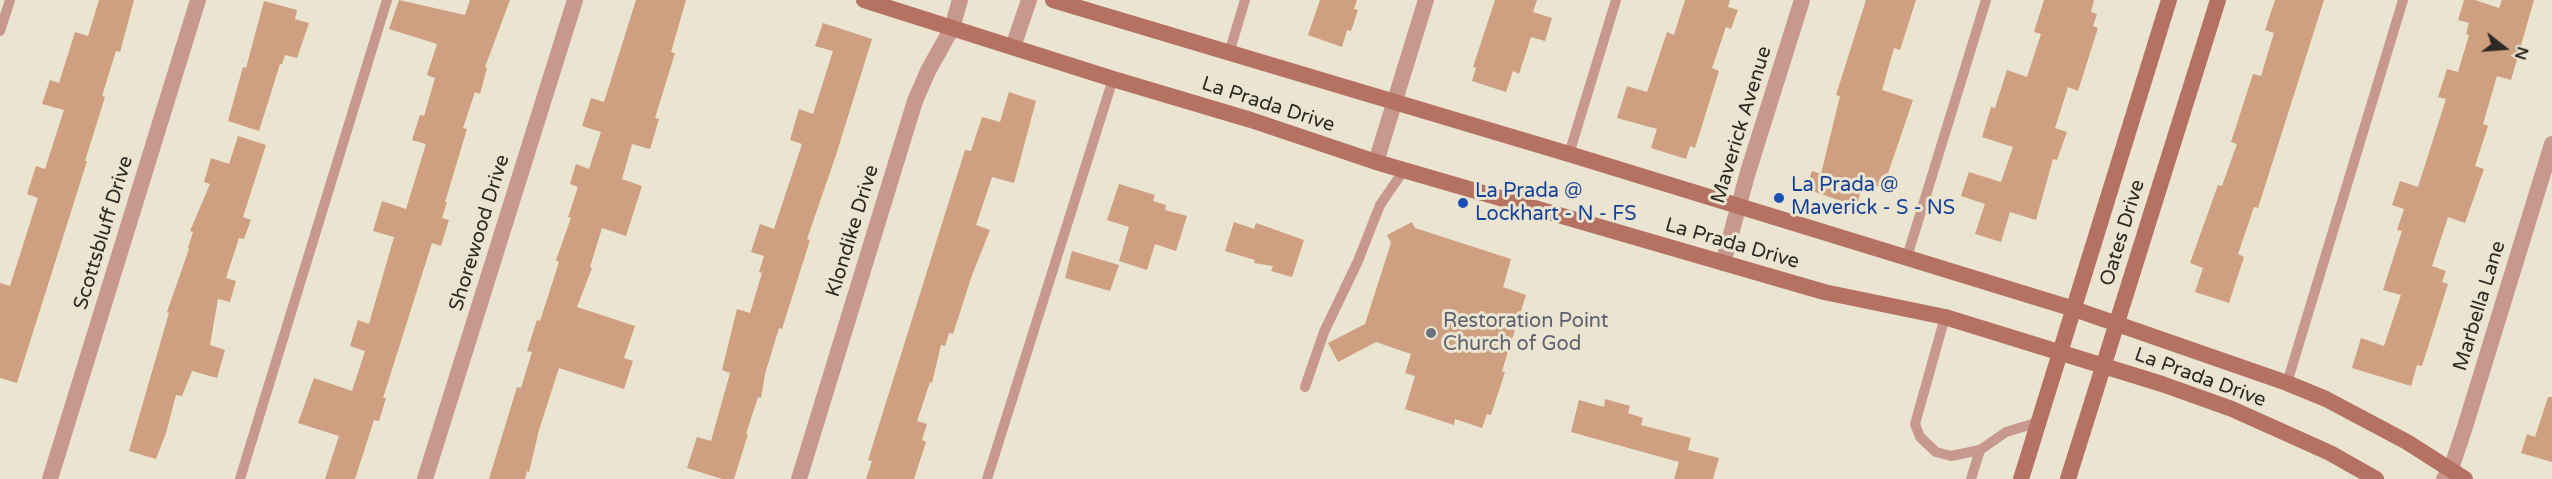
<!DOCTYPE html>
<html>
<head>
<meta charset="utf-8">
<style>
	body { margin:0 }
	#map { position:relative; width:2552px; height:479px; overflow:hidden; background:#eae4d1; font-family:"Varela Round",sans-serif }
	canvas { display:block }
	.north { position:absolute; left:2474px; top:18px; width:60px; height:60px; -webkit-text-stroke:4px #eae4d1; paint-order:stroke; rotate:107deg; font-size:16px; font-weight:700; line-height:24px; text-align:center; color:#2c2a23 }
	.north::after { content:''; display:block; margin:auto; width:21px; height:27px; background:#2c2a23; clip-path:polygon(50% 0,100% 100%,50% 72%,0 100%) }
</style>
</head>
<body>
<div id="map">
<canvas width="2552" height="479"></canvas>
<div class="north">N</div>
</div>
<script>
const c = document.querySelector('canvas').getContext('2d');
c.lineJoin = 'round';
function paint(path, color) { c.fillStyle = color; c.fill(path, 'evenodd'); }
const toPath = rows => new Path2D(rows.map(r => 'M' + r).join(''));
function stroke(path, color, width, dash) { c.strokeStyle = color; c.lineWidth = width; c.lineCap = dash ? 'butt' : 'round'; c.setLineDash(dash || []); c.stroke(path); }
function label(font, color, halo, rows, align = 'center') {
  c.font = font + ' "Varela Round",sans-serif'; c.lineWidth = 6; c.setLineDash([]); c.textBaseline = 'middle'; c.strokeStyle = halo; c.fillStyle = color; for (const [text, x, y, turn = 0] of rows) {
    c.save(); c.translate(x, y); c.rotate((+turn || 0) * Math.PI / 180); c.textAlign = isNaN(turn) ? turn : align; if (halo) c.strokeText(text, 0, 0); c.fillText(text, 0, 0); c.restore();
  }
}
paint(toPath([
	[99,0,134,0,120,52,116,51,102,96,105,97,85,161,87,161,17,383,0,378,0,283,10,286,38,198,27,194,36,166,45,169,64,110,42,104,50,80,59,83,75,32,88,36],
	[399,0,465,15,470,0,510,0,485,67,487,68,480,94,475,92,463,128,467,129,445,202,447,202,442,218,449,220,441,246,432,243,383,398,386,398,379,421,374,420,355,479,325,479,339,436,298,423,314,378,352,391,365,351,350,346,358,320,369,324,394,237,373,231,382,201,406,209,426,144,412,140,420,115,424,116,435,78,427,75,437,44,389,29],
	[636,0,686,0,671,52,675,53,655,118,659,119,650,149,632,144,622,179,642,186,626,236,602,228,590,267,592,268,577,307,635,326,624,358,633,361,624,389,559,368,539,430,529,472,527,471,525,479,489,479,517,387,521,388,532,352,527,351,537,320,540,321,559,262,556,260,571,218,568,217,578,187,570,184,576,164,589,169,601,132,582,126,591,98,604,102],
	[1320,0,1357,0,1354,9,1358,10,1351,31,1347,30,1342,47,1308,35],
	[1495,0,1537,0,1533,12,1552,18,1545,41,1531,37,1519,74,1513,71,1506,92,1472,81,1476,68,1473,67],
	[1685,0,1730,0,1728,7,1738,10,1731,29,1726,27,1712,68,1719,71,1695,148,1690,146,1686,159,1651,148,1657,129,1617,118,1627,86,1647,92,1667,32,1674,35],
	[1866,0,1916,0,1900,50,1894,48,1882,90,1913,100,1883,188,1867,184,1865,190,1862,189,1856,206,1806,189,1812,171,1821,174,1840,96,1836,95],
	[2044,0,2094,0,2091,12,2097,14,2093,26,2098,28,2078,91,2068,87,2055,128,2067,132,2057,160,2053,159,2036,220,2010,212,2001,242,1975,234,1985,204,1961,196,1969,172,2001,182,2013,147,1982,137,1991,107,1995,108,2007,70,2027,77,2041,34,2034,32],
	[2275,0,2324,0,2258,208,2254,207,2238,254,2244,257,2229,303,2195,292,2203,268,2190,263,2218,185,2222,186,2237,144,2231,142,2253,74,2261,76,2274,33,2265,30],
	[2464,0,2475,0,2499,8,2502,0,2534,0,2511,80,2497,76,2483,124,2488,126,2475,166,2484,169,2465,223,2448,217,2432,266,2446,271,2442,282,2448,284,2422,366,2417,365,2411,386,2352,368,2361,338,2384,346,2401,295,2383,290,2402,231,2397,230,2404,209,2392,205,2400,181,2418,187,2446,99,2438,97,2447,69,2458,72,2469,35,2466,34,2469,23,2458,20],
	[264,1,297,10,295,19,309,23,297,58,285,55,282,64,280,64,259,131,228,121,243,67,246,68],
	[823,23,872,39,836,155,807,239,810,240,782,329,779,328,765,374,761,398,758,397,746,434,748,434,734,479,722,479,687,468,697,437,711,441,730,373,722,370,737,309,750,313,762,273,759,272,764,256,751,252,760,224,774,229,802,144,790,140,799,109,813,114,833,51,815,46],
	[1009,92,1036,101,1014,183,992,177,976,225,990,230,972,275,953,334,949,333,945,346,941,345,932,383,930,382,917,421,927,424,922,440,926,442,914,479,866,479,872,461,868,460,965,150,971,151,982,117,1000,122],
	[238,136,266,145,243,217,251,220,244,239,239,238,226,278,236,281,230,302,218,299,210,345,225,350,217,378,192,371,182,396,176,395,166,433,156,459,129,451,169,313,167,312,189,249,188,248,193,232,190,231,210,184,204,182,211,158,229,164],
	[1119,184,1155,195,1153,201,1166,205,1165,210,1187,216,1176,251,1155,244,1147,270,1119,261,1129,227,1107,220],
	[1234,222,1254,229,1256,223,1304,240,1292,277,1271,271,1273,266,1254,263,1255,260,1225,251],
	[1412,222,1415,228,1511,259,1503,287,1526,295,1502,371,1505,372,1491,415,1487,414,1482,428,1455,419,1454,425,1405,409,1415,376,1405,373,1411,354,1376,342,1338,362,1328,343,1365,324,1391,243,1387,235],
	[1072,251,1119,265,1110,291,1065,278],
	[2548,397,2552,397,2552,462,2521,453,2527,434,2535,437],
	[1605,399,1630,406,1628,413,1643,418,1641,425,1691,438,1688,450,1719,458,1713,479,1674,479,1679,462,1571,432,1579,400,1604,407]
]), '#cf9f81');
stroke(toPath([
	[0,31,10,0],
	[1229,53,1245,0],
	[1569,154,1616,0],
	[1907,257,1986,0],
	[1945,317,1915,424,1920,437,1936,452,1951,456,1980,450,2006,432,2039,422],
	[2287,383,2403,0],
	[1305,387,1324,332,1358,261,1380,205,1404,170],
	[240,479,387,0],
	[987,479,1113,79],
	[1971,479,1980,450]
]), '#c7988d', 10);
stroke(toPath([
	[1013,47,1029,0],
	[1376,162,1426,0],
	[1723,263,1748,172,1802,0],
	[50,479,198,0],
	[425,479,575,0],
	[799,479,915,101,928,71,952,28,960,0],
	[2444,479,2451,469,2464,430,2552,144]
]), '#c7988d', 16);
stroke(toPath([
	[864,0,1113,79,1251,120,1376,162,1824,292,1945,317,2162,384,2232,409,2330,453,2376,479],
	[1053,0,1569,154,2074,309,2287,383,2326,399,2407,442,2465,479],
	[2021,479,2169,0],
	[2068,479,2218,0]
]), '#b57262', 16);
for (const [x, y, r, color] of [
	[1779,198,6,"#1a4fb4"],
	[1463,203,6,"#1a4fb4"],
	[1431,333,6,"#6b7280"]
]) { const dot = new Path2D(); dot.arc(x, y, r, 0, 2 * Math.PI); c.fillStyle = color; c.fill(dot); stroke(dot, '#eae4d1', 2); }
label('20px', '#2c2a23', '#eae4d1', [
	["La Prada Drive",1268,105,18],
	["Maverick Avenue",1742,125,-73],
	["Klondike Drive",853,231,-73],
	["Scottsbluff Drive",104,233,-73],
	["Shorewood Drive",480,233,-73],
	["Oates Drive",2123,233,-73],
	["La Prada Drive",1732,244,16],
	["Marbella Lane",2480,306,-73],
	["La Prada Drive",2200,378,20]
]);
label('20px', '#164399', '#eae4d1', [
	["La Prada @",1791,186],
	["Maverick - S - NS",1791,209],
	["La Prada @",1475,192],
	["Lockhart - N - FS",1475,215]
], 'left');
label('20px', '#5b616d', '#eae4d1', [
	["Restoration Point",1443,322],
	["Church of God",1443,345]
], 'left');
</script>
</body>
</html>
